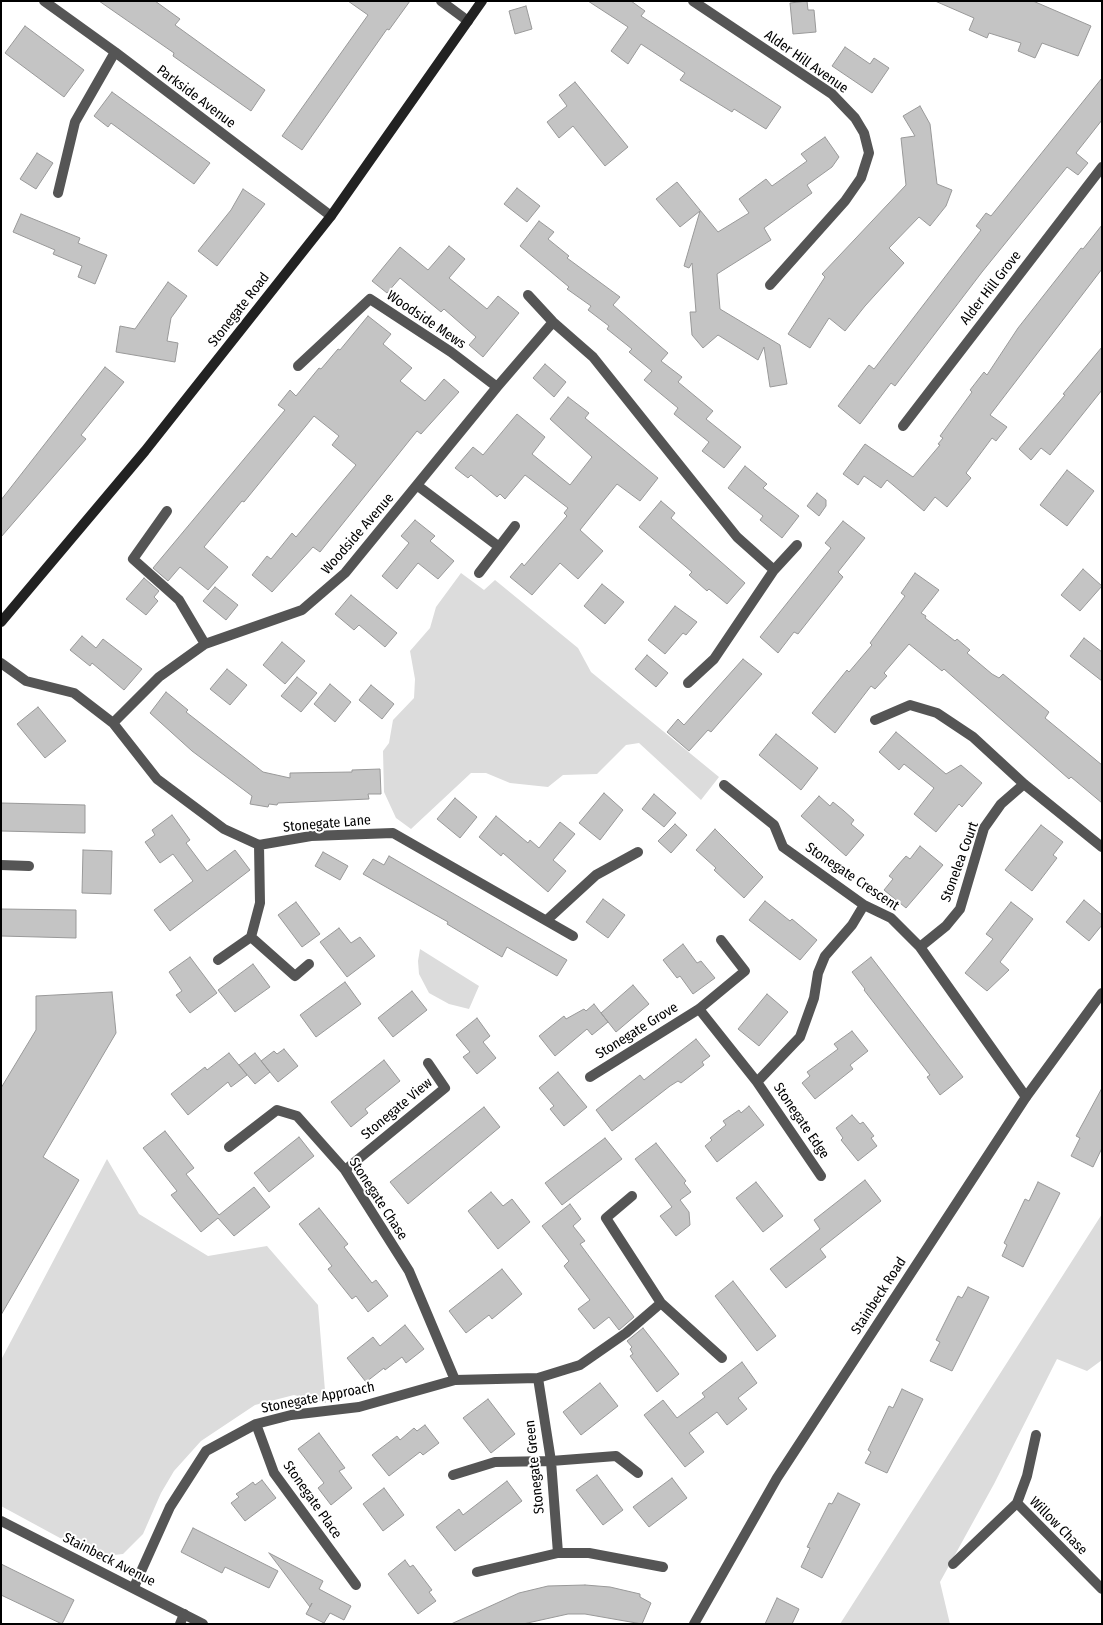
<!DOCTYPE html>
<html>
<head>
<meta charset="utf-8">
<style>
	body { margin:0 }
	#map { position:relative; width:1103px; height:1625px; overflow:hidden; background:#fff; font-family:"Fira Sans Condensed",sans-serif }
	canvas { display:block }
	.frame { position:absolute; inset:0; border:2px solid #000; pointer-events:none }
</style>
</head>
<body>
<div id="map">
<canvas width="1103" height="1625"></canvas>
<div class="frame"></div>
</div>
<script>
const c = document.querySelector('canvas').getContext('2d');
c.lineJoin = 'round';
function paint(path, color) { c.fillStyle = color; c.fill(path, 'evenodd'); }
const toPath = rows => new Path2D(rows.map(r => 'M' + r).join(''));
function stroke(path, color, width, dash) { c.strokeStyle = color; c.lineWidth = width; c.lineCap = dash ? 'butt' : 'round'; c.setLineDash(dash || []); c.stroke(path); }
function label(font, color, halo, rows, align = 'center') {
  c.font = font + ' "Fira Sans Condensed",sans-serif'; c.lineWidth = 4; c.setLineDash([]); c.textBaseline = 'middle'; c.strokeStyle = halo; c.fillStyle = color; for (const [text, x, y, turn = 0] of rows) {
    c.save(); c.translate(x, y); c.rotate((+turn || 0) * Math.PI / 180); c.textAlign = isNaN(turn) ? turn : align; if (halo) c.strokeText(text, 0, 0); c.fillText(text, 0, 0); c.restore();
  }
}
paint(toPath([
	[461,573,484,590,495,580,578,648,591,672,719,777,701,800,639,743,626,745,597,774,563,775,548,787,510,783,486,773,471,773,411,829,396,818,384,792,383,751,389,743,393,720,414,698,415,679,410,651,430,628,436,607],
	[420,949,479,986,469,1009,449,1004,429,993,419,974,418,961],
	[107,1159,139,1214,208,1256,267,1246,318,1305,326,1403,294,1395,255,1405,201,1441,174,1471,161,1493,143,1534,123,1554,95,1557,1,1506,1,1360],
	[1102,1214,1102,1360,1087,1371,1057,1359,994,1484,940,1582,950,1624,840,1624]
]), '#dcdcdc');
const building = toPath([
	[99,1,155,1,180,19,175,25,265,90,251,111,173,56,174,53,99,1],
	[348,1,410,1,389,30,387,29,302,150,282,136,368,15,348,1],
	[588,1,631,1,645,11,641,16,781,107,766,129,734,109,732,112,680,80,685,73,641,44,628,64,611,51,628,27,588,1],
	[807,1,808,10,814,10,816,32,793,34,790,3,807,1],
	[935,1,1033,1,1091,26,1078,56,1042,43,1035,58,1018,51,1021,43,989,33,987,38,969,30,974,18,935,1],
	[526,6,532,29,515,34,509,11,526,6],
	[25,26,84,70,64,97,5,53,25,26],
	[845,47,870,64,874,58,889,68,872,93,832,66,845,47],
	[1102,78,1102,120,1076,153,1088,163,1078,175,1067,167,982,272,895,386,891,383,860,424,838,406,869,365,874,369,968,247,981,230,976,226,986,213,991,216,1102,78],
	[575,82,628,147,605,166,573,126,559,138,547,122,567,106,559,95,575,82],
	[112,92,210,163,194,184,111,123,108,127,94,116,112,92],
	[920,106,930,124,937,184,952,190,946,206,930,226,919,217,889,248,904,263,865,306,845,331,829,318,810,348,788,334,825,277,822,274,906,185,901,138,915,136,903,116,920,106],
	[825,137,839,157,832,167,807,185,812,193,764,228,771,240,717,274,720,309,780,345,787,384,770,387,764,347,758,360,718,335,703,348,692,335,690,312,696,312,692,263,689,268,684,266,700,211,680,227,656,199,677,182,718,232,749,213,739,199,766,179,772,186,807,161,801,154,825,137],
	[37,153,53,163,36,189,20,179,37,153],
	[517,188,540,206,527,222,504,204,517,188],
	[243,189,265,204,217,266,198,251,231,210,243,189],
	[21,214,80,238,78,243,107,255,95,284,78,277,82,266,53,254,55,250,13,232,21,214],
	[539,221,554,232,548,239,569,256,567,258,620,297,613,305,668,353,661,361,682,377,678,382,713,411,706,419,741,447,724,468,702,451,709,442,674,414,678,408,644,380,652,371,629,352,632,349,607,329,609,326,588,310,591,306,567,289,569,287,520,246,539,221],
	[1102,225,1102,269,990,415,1007,427,996,441,992,438,966,473,971,478,947,507,935,497,924,511,887,480,881,488,864,476,858,485,843,474,865,444,913,477,940,445,938,444,943,438,940,436,972,392,970,390,984,372,987,375,1018,328,1081,248,1083,249,1102,225],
	[449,246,465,259,449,278,487,309,498,296,519,313,483,357,469,345,476,337,444,309,441,312,400,278,387,293,372,281,400,247,428,270,449,246],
	[168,282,187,296,171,318,167,341,178,343,175,362,116,352,120,326,135,329,168,282],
	[368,316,391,334,383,344,412,368,400,381,425,401,444,379,459,392,421,434,417,431,320,552,313,547,272,592,252,575,267,556,271,559,292,533,296,537,356,465,332,445,339,436,314,416,244,502,242,501,204,547,228,567,208,590,180,567,168,581,153,568,285,410,278,405,290,390,296,396,319,368,321,369,338,349,340,350,368,316],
	[1102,347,1102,390,1050,455,1041,448,1031,460,1019,449,1065,395,1063,394,1102,347],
	[545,364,566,382,554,397,533,378,545,364],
	[105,367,124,382,81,435,86,439,1,537,1,500,105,367],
	[568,397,589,413,585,418,658,478,640,501,617,484,580,530,603,551,578,579,560,563,532,595,510,577,522,563,524,566,567,516,564,513,568,508,525,475,505,499,500,494,497,497,471,475,468,478,455,468,473,447,483,455,517,414,545,437,532,454,570,485,592,457,550,419,568,397],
	[745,466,767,484,763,488,799,516,782,538,760,520,763,516,728,488,745,466],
	[1067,470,1094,491,1067,526,1040,505,1067,470],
	[817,493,826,500,826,506,819,516,807,506,817,493],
	[661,501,675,513,671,518,745,583,727,604,709,589,707,591,689,575,692,572,639,527,661,501],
	[415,520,435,536,430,541,454,561,438,579,418,563,397,589,382,576,409,543,401,536,415,520],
	[843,521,865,538,838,572,843,577,798,634,794,632,778,653,760,637,831,548,825,543,843,521],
	[1083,569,1102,586,1080,611,1061,595,1083,569],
	[915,573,939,590,921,613,926,616,925,618,955,641,957,639,970,650,967,653,992,674,999,678,1003,674,1049,712,1045,718,1102,765,1102,803,1071,777,1069,779,944,669,942,671,909,644,884,673,887,676,875,689,871,686,835,733,812,713,847,670,849,672,872,645,870,643,905,596,901,593,915,573],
	[144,578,159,591,154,597,158,601,146,615,126,599,144,578],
	[602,584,624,602,605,624,584,606,602,584],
	[215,587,238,605,226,620,203,601,215,587],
	[351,595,397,633,385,647,359,625,354,630,335,614,351,595],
	[675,606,697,622,686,635,683,633,665,654,648,640,675,606],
	[82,636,96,648,103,639,142,669,124,690,92,663,90,666,70,650,82,636],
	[1084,638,1102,652,1102,681,1070,656,1084,638],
	[282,642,305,661,285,684,263,665,282,642],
	[647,655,668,673,656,687,635,669,647,655],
	[743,659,762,674,711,732,708,730,689,751,667,732,678,719,684,725,743,659],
	[227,669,247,685,230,705,210,689,227,669],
	[297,677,317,693,301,712,281,696,297,677],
	[330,684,351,702,335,722,314,704,330,684],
	[371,685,394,704,382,719,359,700,371,685],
	[166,692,188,710,186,712,263,772,290,778,290,773,352,772,352,770,380,769,381,794,368,794,369,799,278,803,277,805,269,804,268,807,250,804,252,796,192,751,150,713,166,692],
	[38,707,66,741,45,758,17,724,38,707],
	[896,732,946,774,961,765,982,783,962,807,959,804,936,832,914,814,934,788,904,764,899,770,879,752,896,732],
	[776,734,818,768,801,790,759,755,776,734],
	[604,793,623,810,600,840,579,823,604,793],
	[654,794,676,813,664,827,642,809,654,794],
	[819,796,830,806,833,802,844,811,854,820,851,824,864,835,846,856,801,816,819,796],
	[455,798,477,817,460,838,437,819,455,798],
	[1,803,85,805,85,833,1,831,1,803],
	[172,815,190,840,186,843,207,871,235,850,250,870,170,931,154,910,193,881,173,854,160,863,145,842,155,835,152,830,172,815],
	[496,816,528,843,530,840,539,848,560,822,575,834,553,860,566,871,548,892,503,853,501,856,479,837,496,816],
	[675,824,687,835,671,853,658,841,675,824],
	[1041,825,1063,842,1053,855,1057,858,1032,891,1005,870,1041,825],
	[715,829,763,877,744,898,714,870,716,868,696,850,715,829],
	[920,846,943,865,906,908,884,890,893,879,889,876,898,865,906,856,910,859,920,846],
	[83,850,112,851,111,894,82,893,83,850],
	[323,852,348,866,340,880,315,866,323,852],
	[389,856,567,960,557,976,507,947,502,957,447,924,448,922,363,874,373,859,384,865,389,856],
	[603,899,625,915,608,938,586,922,603,899],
	[1084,900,1102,915,1102,925,1089,941,1066,922,1084,900],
	[765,901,790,921,792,919,817,940,800,960,749,920,765,901],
	[296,902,320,934,302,947,278,915,296,902],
	[1011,902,1033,919,1000,962,1009,970,987,991,965,973,993,939,986,934,1011,902],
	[1,909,76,910,76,938,1,936,1,909],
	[339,928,351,943,360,937,375,956,347,977,320,942,339,928],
	[683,944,697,963,701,961,715,978,693,994,680,976,677,978,663,960,683,944],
	[190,957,217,993,190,1013,176,995,182,991,169,972,190,957],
	[871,957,963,1077,940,1095,927,1077,930,1075,864,990,865,989,852,972,871,957],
	[253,964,270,987,235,1012,218,990,253,964],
	[345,982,361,1004,316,1037,300,1015,345,982],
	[633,985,649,1004,616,1032,601,1013,633,985],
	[412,991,427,1010,393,1037,378,1018,412,991],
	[112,992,116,1033,43,1157,79,1180,1,1315,1,1088,36,1030,36,996,112,992],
	[767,994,788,1012,759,1046,738,1029,767,994],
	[594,1004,608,1022,592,1035,587,1029,555,1056,539,1036,564,1016,566,1019,584,1009,586,1011,594,1004],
	[477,1018,490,1036,483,1042,496,1058,477,1074,463,1057,470,1052,456,1035,477,1018],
	[852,1031,868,1051,850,1065,853,1069,815,1099,802,1083,810,1076,807,1072,838,1049,834,1044,852,1031],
	[696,1039,710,1056,702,1062,704,1065,681,1083,678,1081,670,1086,612,1131,596,1110,640,1075,644,1080,696,1039],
	[284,1049,298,1066,278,1082,261,1061,274,1051,277,1054,284,1049],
	[229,1053,247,1075,231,1087,228,1082,188,1115,171,1094,205,1067,207,1070,229,1053],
	[255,1053,270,1072,255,1084,239,1065,255,1053],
	[384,1060,400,1081,365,1109,368,1113,351,1127,331,1102,384,1060],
	[558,1072,587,1107,564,1126,550,1109,554,1106,539,1088,558,1072],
	[1102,1088,1102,1148,1093,1167,1071,1156,1080,1138,1076,1136,1102,1088],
	[749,1106,764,1125,717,1162,705,1146,712,1140,710,1138,726,1125,723,1121,739,1110,741,1113,749,1106],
	[484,1107,500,1127,408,1204,390,1182,484,1107],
	[852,1115,860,1124,863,1122,874,1136,871,1138,877,1146,858,1161,841,1140,843,1138,836,1128,852,1115],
	[165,1131,194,1168,186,1174,219,1215,254,1187,270,1207,234,1236,218,1218,201,1232,171,1195,177,1191,143,1148,165,1131],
	[299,1137,314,1156,269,1192,254,1173,299,1137],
	[605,1138,622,1159,562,1205,545,1183,605,1138],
	[656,1143,686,1181,684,1183,691,1192,680,1200,689,1212,690,1225,676,1236,660,1216,672,1207,635,1159,656,1143],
	[865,1180,881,1201,820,1249,826,1257,786,1288,770,1269,820,1229,814,1220,865,1180],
	[756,1182,783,1216,763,1232,736,1198,756,1182],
	[1038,1182,1060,1193,1023,1267,1002,1256,1007,1245,1004,1243,1025,1199,1029,1201,1038,1182],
	[491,1192,503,1206,512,1199,530,1222,498,1249,468,1211,491,1192],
	[570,1204,581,1219,573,1226,585,1241,580,1244,634,1317,619,1330,609,1317,594,1329,578,1309,590,1300,564,1266,569,1261,542,1226,570,1204],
	[319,1208,348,1244,344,1247,372,1283,376,1280,388,1296,368,1312,356,1296,352,1299,328,1269,332,1266,299,1224,319,1208],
	[502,1269,522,1294,492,1319,489,1315,466,1333,449,1311,502,1269],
	[733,1281,776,1336,757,1351,715,1296,733,1281],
	[968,1287,989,1297,952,1371,930,1361,940,1342,936,1340,958,1296,962,1298,968,1287],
	[405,1325,424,1349,406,1363,402,1357,385,1370,384,1368,366,1382,347,1358,373,1337,380,1346,405,1325],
	[643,1328,679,1374,657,1392,630,1356,633,1354,630,1349,632,1347,627,1341,643,1328],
	[742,1362,757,1383,738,1398,747,1409,727,1425,717,1412,689,1433,704,1452,685,1467,644,1415,663,1400,677,1418,705,1397,702,1393,742,1362],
	[600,1383,618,1406,581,1435,563,1412,600,1383],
	[902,1389,923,1399,887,1473,865,1463,871,1452,868,1450,889,1406,893,1408,902,1389],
	[488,1399,515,1434,491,1453,463,1418,488,1399],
	[425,1425,439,1443,423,1455,420,1452,389,1476,372,1455,397,1436,400,1440,414,1428,417,1431,425,1425],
	[319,1433,345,1468,339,1471,352,1488,331,1505,318,1488,324,1483,298,1449,319,1433],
	[597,1475,623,1510,603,1525,576,1490,597,1475],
	[672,1478,687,1498,649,1527,633,1507,672,1478],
	[262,1480,276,1498,245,1521,231,1503,239,1497,236,1494,245,1488,253,1482,255,1485,262,1480],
	[507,1481,522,1501,455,1551,436,1527,459,1509,463,1515,507,1481],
	[384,1488,404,1515,383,1531,363,1504,384,1488],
	[838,1493,860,1504,822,1578,801,1567,810,1548,807,1547,829,1503,832,1504,838,1493],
	[193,1528,278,1571,269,1588,225,1567,222,1573,181,1552,193,1528],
	[269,1553,323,1581,319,1589,351,1606,344,1620,330,1613,324,1623,306,1614,312,1603,310,1607,269,1553],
	[405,1560,410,1567,413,1565,432,1590,429,1592,436,1601,418,1614,388,1574,405,1560],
	[1,1564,74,1600,62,1624,1,1595,1,1564],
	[585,1585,610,1587,640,1594,640,1597,651,1603,642,1624,585,1614,568,1614,523,1624,451,1624,519,1593,548,1586,585,1585],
	[777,1598,799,1609,792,1624,765,1624,777,1598]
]);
paint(building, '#c4c4c4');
stroke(building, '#999', 1);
stroke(toPath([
	[44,1,115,52,331,216],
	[441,1,468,21],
	[693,1,832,94,855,118,864,133,869,153,861,178,845,201,770,285],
	[58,193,75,122,115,52],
	[528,295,553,322,593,357,737,537,774,570],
	[298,366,370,299,451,352,497,387],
	[903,426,1102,167],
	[418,486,498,546],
	[167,511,133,559,179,600,205,644],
	[479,573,515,526],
	[1,663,26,681,74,693,113,723,157,779,224,829,259,845,311,836,393,833,573,936],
	[688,683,714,659,774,570,797,545],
	[875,720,910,705,937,713,973,737,1024,784,1102,847],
	[113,723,159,677,205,644,302,610,345,573,497,387,553,322],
	[724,785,774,825,783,847,864,905,891,918,920,947,1026,1097],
	[259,845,260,903,251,937,295,976,309,964],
	[1,865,29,866],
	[548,919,596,875,638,852],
	[920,947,946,926,960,909,984,828,1001,804,1024,784],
	[218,960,251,937],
	[699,1009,757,1082,821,1176],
	[590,1077,699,1009,745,971,721,940],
	[757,1082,800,1037,814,998,818,973,825,956,852,925,864,905],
	[229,1147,277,1110,297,1116,345,1170,409,1271,455,1380],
	[345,1170,445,1088,428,1063],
	[632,1196,606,1218,661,1303,722,1358],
	[538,1378,551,1461,558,1553],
	[256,1424,274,1473,356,1585],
	[453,1475,495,1462,551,1461,616,1456,638,1473],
	[1017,1503,1102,1589],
	[953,1564,1017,1503,1027,1476,1036,1435],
	[477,1572,558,1553,589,1553,663,1567],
	[134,1587,170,1507,206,1451,256,1424,291,1415,359,1407,455,1380,538,1378,580,1365,626,1333,661,1303],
	[180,1624,184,1614]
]), '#555', 10);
stroke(toPath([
	[1,1521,203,1624],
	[694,1624,777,1478,1026,1097,1102,993]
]), '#555', 10);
stroke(toPath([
	[1,622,145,451,331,216,482,1]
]), '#222', 10);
label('14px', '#000', '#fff', [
	["Alder Hill Avenue",806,62,35],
	["Parkside Avenue",196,97,37],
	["Alder Hill Grove",991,288,-52],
	["Stonegate Road",239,310,-52],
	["Woodside Mews",426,320,34],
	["Woodside Avenue",358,534,-49],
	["Stonegate Lane",327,824,-5],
	["Stonelea Court",960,862,-70],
	["Stonegate Crescent",852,877,34],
	["Stonegate Grove",637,1031,-32],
	["Stonegate View",397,1109,-40],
	["Stonegate Edge",801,1121,56],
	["Stonegate Chase",378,1199,57],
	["Stainbeck Road",879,1296,-57],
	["Stonegate Approach",318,1398,-11],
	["Stonegate Green",535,1467,-96],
	["Stonegate Place",312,1500,55],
	["Willow Chase",1058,1526,45],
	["Stainbeck Avenue",109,1560,27]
]);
</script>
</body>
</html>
